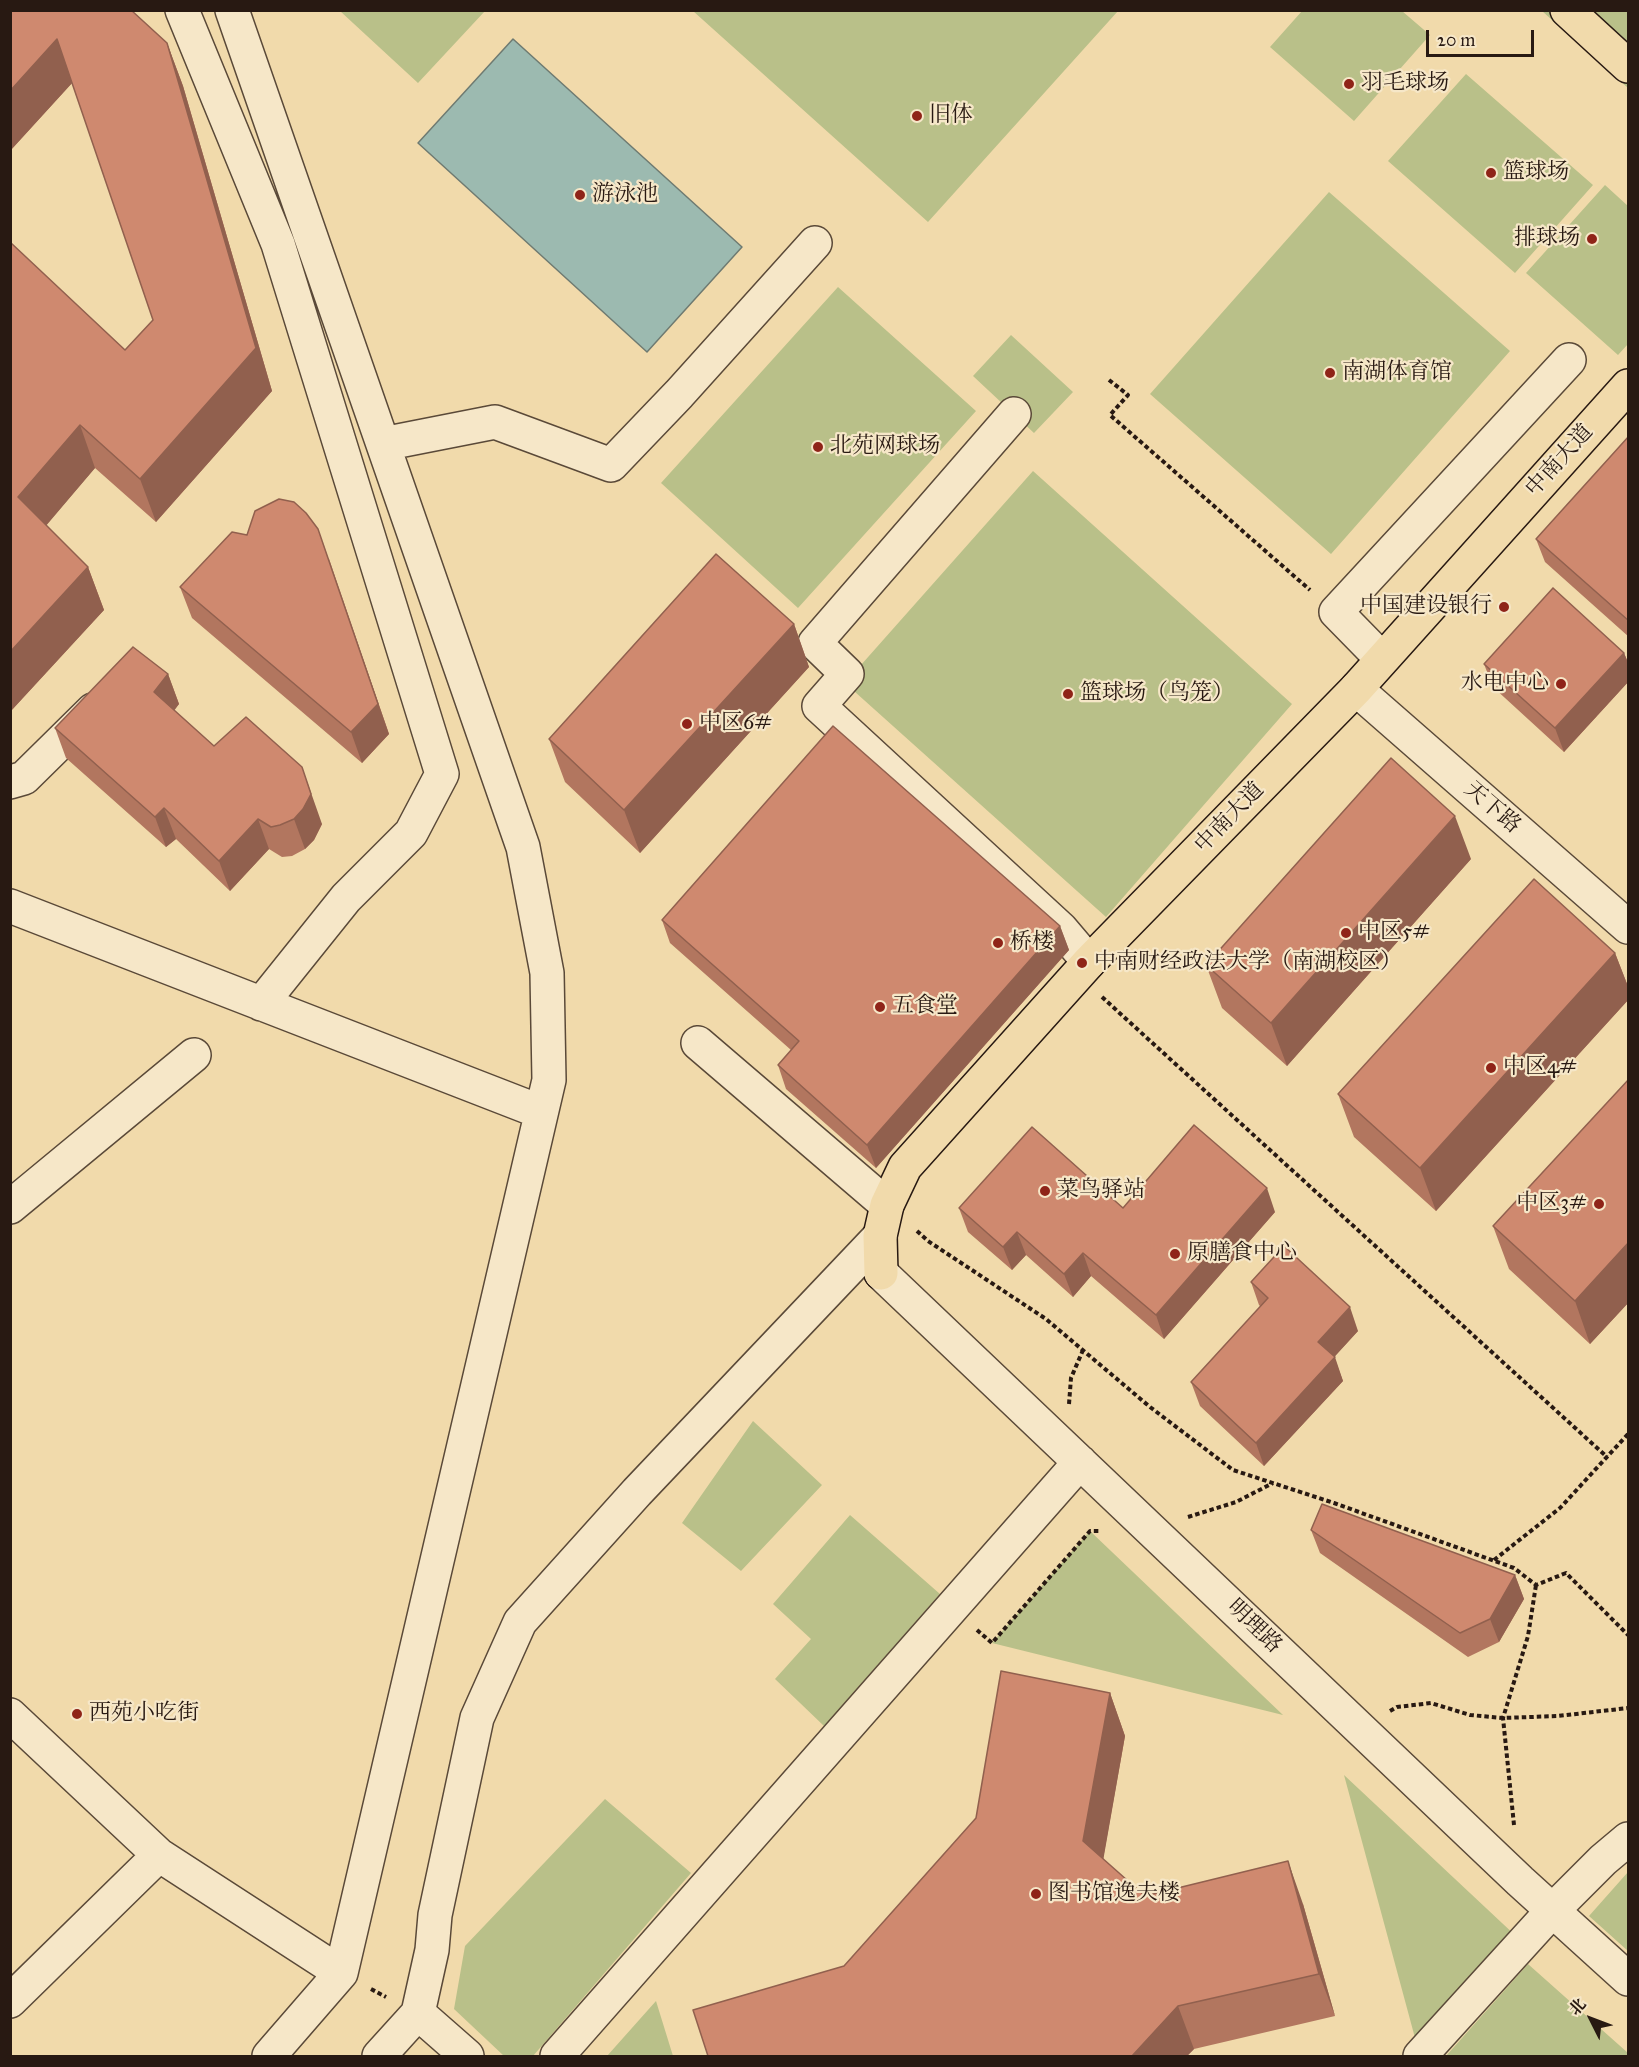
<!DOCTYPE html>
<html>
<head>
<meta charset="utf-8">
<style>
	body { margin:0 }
	#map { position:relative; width:1639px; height:2067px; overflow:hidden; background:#f1daab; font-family:"IM FELL Great Primer","Noto Serif SC",serif }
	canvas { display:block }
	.frame { position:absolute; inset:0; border:12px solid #281912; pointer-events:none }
	.north { position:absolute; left:1561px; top:1989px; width:60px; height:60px; -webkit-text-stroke:4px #f6e7c8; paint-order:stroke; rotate:312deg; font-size:16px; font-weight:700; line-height:24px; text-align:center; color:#281912 }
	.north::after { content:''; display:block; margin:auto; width:21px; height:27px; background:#281912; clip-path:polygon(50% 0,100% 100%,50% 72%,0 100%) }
	.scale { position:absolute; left:1426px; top:30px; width:108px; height:27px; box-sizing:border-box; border:3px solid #281912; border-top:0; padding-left:8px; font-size:18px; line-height:21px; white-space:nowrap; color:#281912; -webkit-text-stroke:4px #f6e7c8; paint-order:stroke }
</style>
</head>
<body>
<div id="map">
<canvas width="1639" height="2067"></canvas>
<div class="frame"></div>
<div class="north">北</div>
<div class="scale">20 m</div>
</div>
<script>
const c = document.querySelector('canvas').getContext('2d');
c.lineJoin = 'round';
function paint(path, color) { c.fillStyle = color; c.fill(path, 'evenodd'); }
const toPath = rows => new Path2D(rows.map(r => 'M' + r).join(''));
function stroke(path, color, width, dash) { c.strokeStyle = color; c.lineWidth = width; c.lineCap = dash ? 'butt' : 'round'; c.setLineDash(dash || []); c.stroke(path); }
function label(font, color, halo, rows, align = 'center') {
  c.font = font + ' "IM FELL Great Primer","Noto Serif SC",serif'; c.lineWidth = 4.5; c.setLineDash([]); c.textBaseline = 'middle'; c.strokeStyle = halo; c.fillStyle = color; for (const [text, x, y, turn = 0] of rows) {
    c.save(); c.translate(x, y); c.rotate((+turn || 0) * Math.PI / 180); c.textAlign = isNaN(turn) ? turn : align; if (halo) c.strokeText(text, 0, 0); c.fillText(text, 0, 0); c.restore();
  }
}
paint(toPath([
	[340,11,485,11,418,83],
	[693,11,1118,11,928,222],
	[1302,11,1402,11,1430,35,1354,121,1270,47],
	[1542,11,1628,11,1628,88],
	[1466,74,1593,185,1515,273,1388,161],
	[1605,185,1628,206,1628,344,1618,355,1526,273],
	[1329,192,1510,351,1331,554,1150,394],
	[838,287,976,411,798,608,661,483],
	[1011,335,1073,392,1034,433,973,376],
	[1033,471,1292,704,1106,917,845,683],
	[753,1421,822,1485,741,1571,682,1523],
	[850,1515,940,1594,824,1726,775,1679,811,1639,773,1604],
	[1090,1531,1283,1715,992,1643],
	[1344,1775,1518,1938,1418,2049],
	[605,1799,691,1873,533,2056,504,2056,454,2009,465,1946],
	[1628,1872,1628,1951,1589,1916],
	[1528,1964,1628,2053,1628,2056,1446,2056],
	[656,2001,673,2056,607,2056]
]), '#b9c089');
const water = toPath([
	[513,39,742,247,647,352,418,143,513,39]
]);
paint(water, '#9cbab0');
stroke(water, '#6e7a71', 1.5);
const minor = toPath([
	[182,10,278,244,442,774,411,833,346,898,261,1004],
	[232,10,523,847,547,973,549,1080,341,1973,269,2056],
	[1014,414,815,643,847,674,819,706,1061,929,1089,962],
	[383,444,495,422,611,465,679,394,815,243],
	[1382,659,1336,612,1569,360],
	[1356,689,1628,927],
	[10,782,24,778,93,710],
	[10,906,541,1112],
	[698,1043,887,1205],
	[10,1207,194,1055],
	[881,1273,1520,1881,1628,1979],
	[10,1715,159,1855,341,1973],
	[10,2001,159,1855],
	[418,2013,467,2056],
	[379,2056,418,2013,432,1950,435,1915,477,1718,520,1622,637,1492,880,1236],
	[557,2056,1080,1462],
	[1420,2056,1552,1911,1603,1860,1628,1839]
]);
const major = toPath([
	[1567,10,1628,66],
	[881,1273,880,1236,887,1205,905,1167,1089,962,1356,689,1628,386]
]);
stroke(minor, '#5a4938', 36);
stroke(major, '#281912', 36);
stroke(toPath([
	[1109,380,1128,395,1110,415,1310,590],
	[1102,997,1607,1457],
	[917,1231,928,1241,1046,1319,1150,1407,1233,1470,1334,1503,1514,1568,1536,1585,1566,1573,1628,1635],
	[1069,1404,1071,1378,1083,1350],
	[1188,1517,1236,1502,1273,1483],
	[1494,1560,1560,1508,1628,1434],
	[977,1630,992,1643,1090,1531,1101,1531],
	[1390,1711,1397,1707,1431,1703,1470,1715,1503,1718,1558,1716,1628,1708],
	[1514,1825,1503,1718,1528,1636,1536,1585],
	[371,1989,386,1997],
	[1627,2056,1628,2056]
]), '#281912', 4, [4.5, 3]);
stroke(minor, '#f6e7c8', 33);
stroke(major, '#f1daab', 33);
paint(toPath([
	[10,10,167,43,183,86,272,391,156,522,95,468,46,525,88,567,104,610,10,712,10,242,125,350,153,320,72,83,10,151],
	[1629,436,1629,637,1545,562,1536,539],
	[329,559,389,734,362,763,192,618,180,587],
	[794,624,809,667,640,853,565,782,549,739],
	[1624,653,1629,665,1629,681,1564,752,1493,687,1484,664],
	[168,674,179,704,174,710,214,746,322,824,314,840,305,849,292,856,282,857,269,849,230,891,176,839,166,847,66,758,55,728],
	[1471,859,1287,1066,1222,1008,1206,965],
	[662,920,1060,926,1069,950,876,1168,786,1089,778,1065,791,1050,670,943],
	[1615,953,1629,989,1629,999,1436,1211,1354,1137,1338,1094],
	[1629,1079,1629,1302,1590,1344,1509,1269,1493,1226],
	[959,1208,1123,1208,1275,1212,1164,1339,1091,1276,1073,1297,1026,1255,1012,1270,968,1232],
	[1251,1282,1358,1331,1334,1357,1343,1381,1264,1466,1200,1406,1191,1382,1261,1307,1259,1305],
	[1311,1530,1515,1575,1524,1599,1499,1642,1468,1657,1320,1553],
	[1110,1693,1125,1736,1103,1859,1145,1896,1303,1904,1335,2016,1194,2049,1187,2056,708,2056,844,1966]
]), '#b2765f');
paint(toPath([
	[57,39,73,82,10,151,10,91],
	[167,43,183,86,272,391,156,522,140,479,256,348],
	[80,425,95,468,34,540,18,497],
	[318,529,389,734,362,763,351,732],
	[88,567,104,610,10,712,10,652],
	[794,624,809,667,640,853,624,810],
	[1624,653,1629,665,1629,681,1564,752,1555,728],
	[168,674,179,704,165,723,154,692],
	[302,767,322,824,314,840,305,849,294,819],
	[164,808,176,839,166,847,155,817],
	[1455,816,1471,859,1287,1066,1271,1023],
	[258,819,269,849,230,891,219,861],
	[1060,926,1069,950,876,1168,867,1145],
	[1615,953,1629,989,1629,999,1436,1211,1420,1168],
	[1267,1188,1275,1212,1164,1339,1156,1315],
	[1017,1232,1026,1255,1012,1270,1003,1247],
	[1629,1242,1629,1302,1590,1344,1575,1301],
	[1083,1253,1091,1276,1073,1297,1064,1274],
	[1350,1307,1358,1331,1327,1365,1318,1342],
	[1335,1357,1343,1381,1264,1466,1256,1443],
	[1515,1575,1524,1599,1499,1642,1490,1619],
	[1110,1693,1125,1736,1099,1884,1083,1841],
	[1288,1861,1303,1904,1335,2016,1319,1974],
	[1178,2006,1194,2049,1187,2056,1132,2056]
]), '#91604e');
const building = toPath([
	[10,10,131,10,167,43,256,348,140,479,80,425,18,497,88,567,10,652,10,242,125,350,153,320,57,39,10,91,10,10],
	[1629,436,1629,621,1536,539,1629,436],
	[279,499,294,502,306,513,318,529,378,704,351,732,180,587,232,532,247,535,255,511,279,499],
	[716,554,794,624,624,810,549,739,716,554],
	[1553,588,1624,653,1555,728,1484,664,1553,588],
	[133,647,168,674,154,692,214,746,246,717,302,767,311,794,303,809,294,819,280,825,271,827,258,819,219,861,164,808,155,817,55,728,133,647],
	[833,726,1060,926,867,1145,778,1065,799,1041,662,920,833,726],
	[1391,758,1455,816,1271,1023,1206,965,1391,758],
	[1534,879,1615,953,1420,1168,1338,1094,1534,879],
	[1629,1079,1629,1242,1575,1301,1493,1226,1629,1079],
	[1194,1125,1267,1188,1156,1315,1083,1253,1064,1274,1017,1232,1003,1247,959,1208,1032,1127,1123,1208,1194,1125],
	[1284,1246,1350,1307,1318,1342,1335,1357,1256,1443,1191,1382,1268,1298,1251,1282,1284,1246],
	[1322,1504,1515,1575,1490,1619,1460,1633,1311,1530,1322,1504],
	[1001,1671,1110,1693,1083,1841,1145,1896,1288,1861,1319,1974,1178,2006,1132,2056,708,2056,693,2010,844,1966,976,1818,1001,1671]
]);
paint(building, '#cf896f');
stroke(building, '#91604e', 1.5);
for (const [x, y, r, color] of [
	[1349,84,6,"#8f2418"],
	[917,116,6,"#8f2418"],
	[1491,173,6,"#8f2418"],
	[580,195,6,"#8f2418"],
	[1592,239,6,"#8f2418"],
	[1330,373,6,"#8f2418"],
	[818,447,6,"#8f2418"],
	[1504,607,6,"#8f2418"],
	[1561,684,6,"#8f2418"],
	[1068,694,6,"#8f2418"],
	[687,724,6,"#8f2418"],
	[1346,933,6,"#8f2418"],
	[998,943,6,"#8f2418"],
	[1082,963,6,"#8f2418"],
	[880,1007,6,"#8f2418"],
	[1491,1068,6,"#8f2418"],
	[1045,1191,6,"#8f2418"],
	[1599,1204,6,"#8f2418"],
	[1175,1254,6,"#8f2418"],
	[77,1714,6,"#8f2418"],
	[1036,1894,6,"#8f2418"]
]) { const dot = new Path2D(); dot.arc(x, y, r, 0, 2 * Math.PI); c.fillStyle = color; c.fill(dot); stroke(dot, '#f6e7c8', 2); }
label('22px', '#281912', '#f6e7c8', [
	["羽毛球场",1361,84],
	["旧体",929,116],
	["篮球场",1503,173],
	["游泳池",592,195],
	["排球场",1580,239,"right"],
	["南湖体育馆",1342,373],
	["北苑网球场",830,447],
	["中国建设银行",1492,607,"right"],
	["水电中心",1549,684,"right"],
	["篮球场（鸟笼）",1080,694],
	["中区6#",699,724],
	["中区5#",1358,933],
	["桥楼",1010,943],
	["中南财经政法大学（南湖校区）",1094,963],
	["五食堂",892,1007],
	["中区4#",1503,1068],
	["菜鸟驿站",1057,1191],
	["中区3#",1587,1204,"right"],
	["原膳食中心",1187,1254],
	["西苑小吃街",89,1714],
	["图书馆逸夫楼",1048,1894]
], 'left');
label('22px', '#281912', '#f6e7c8', [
	["中南大道",1560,461,-48],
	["天下路",1492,808,41],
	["中南大道",1230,818,-46],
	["明理路",1254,1627,44]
]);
</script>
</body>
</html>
